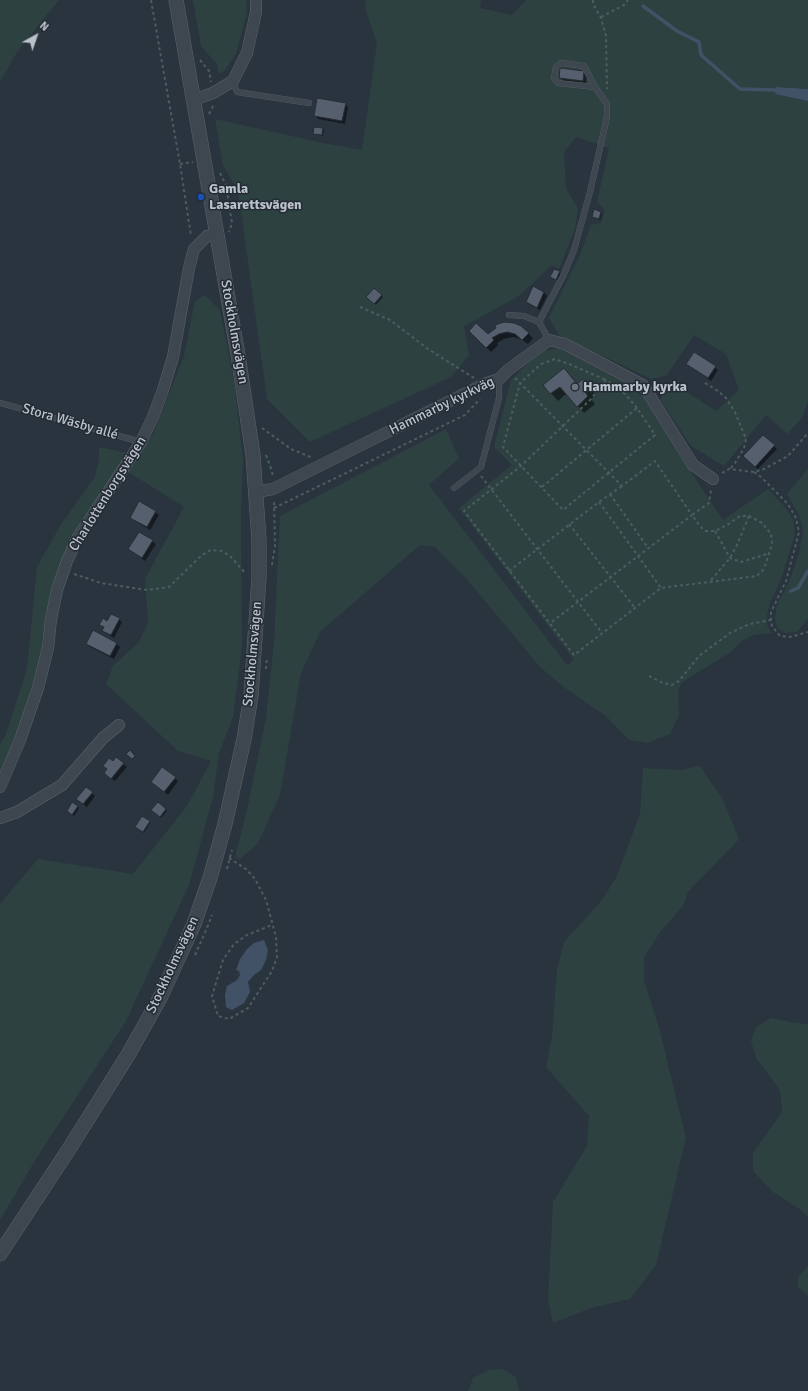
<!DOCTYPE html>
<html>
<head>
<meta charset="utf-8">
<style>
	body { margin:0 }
	#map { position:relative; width:808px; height:1391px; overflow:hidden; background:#2a343f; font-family:Signika,sans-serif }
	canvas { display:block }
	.north { position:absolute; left:16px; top:16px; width:40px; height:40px; -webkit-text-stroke:3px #232b35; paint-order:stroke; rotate:40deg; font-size:11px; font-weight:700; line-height:16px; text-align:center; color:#bbc1ca }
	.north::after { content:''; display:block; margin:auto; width:14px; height:18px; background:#bbc1ca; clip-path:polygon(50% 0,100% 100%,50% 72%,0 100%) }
</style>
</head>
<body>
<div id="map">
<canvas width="808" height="1391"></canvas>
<div class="north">N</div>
</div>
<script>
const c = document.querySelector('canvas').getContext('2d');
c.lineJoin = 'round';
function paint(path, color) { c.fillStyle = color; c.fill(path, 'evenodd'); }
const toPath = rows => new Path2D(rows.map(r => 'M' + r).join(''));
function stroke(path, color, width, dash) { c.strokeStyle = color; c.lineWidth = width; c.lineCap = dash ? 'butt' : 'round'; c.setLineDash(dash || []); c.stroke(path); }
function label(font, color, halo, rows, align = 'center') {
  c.font = font + ' Signika,sans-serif'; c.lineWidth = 3; c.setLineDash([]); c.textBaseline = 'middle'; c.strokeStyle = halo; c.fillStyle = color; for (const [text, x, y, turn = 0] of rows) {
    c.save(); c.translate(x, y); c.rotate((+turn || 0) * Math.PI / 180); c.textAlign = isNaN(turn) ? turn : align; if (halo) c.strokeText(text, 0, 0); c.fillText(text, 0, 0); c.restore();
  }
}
paint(toPath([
	[0,0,59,0,17,52,0,82],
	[193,0,246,0,247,13,236,54,224,71,219,74,217,64,201,46],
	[366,0,481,0,480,8,512,15,526,0,808,0,808,89,776,87,775,94,808,101,808,401,802,418,787,434,766,415,724,466,691,446,661,401,662,390,684,390,716,411,739,390,726,354,694,335,667,375,651,379,560,336,549,318,580,255,591,225,601,223,605,210,597,202,609,148,576,137,564,152,566,189,578,208,575,229,559,269,552,265,519,296,464,326,469,355,451,377,310,442,267,399,240,204,236,187,223,165,215,119,323,143,362,150,377,43,365,8],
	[205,295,220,310,234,382,243,459,241,513,242,647,233,717,219,753,213,797,189,885,126,1021,34,1162,0,1220,0,904,38,859,133,874,187,806,211,761,178,751,106,684,113,666,139,642,148,623,145,579,184,507,128,472,153,434,184,356,195,301],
	[561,348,632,386,643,397,680,456,723,520,768,489,784,506,793,519,795,534,782,577,770,603,767,615,767,625,772,633,754,635,743,640,728,654,682,682,678,691,679,715,670,734,647,743,629,740,606,716,565,688,540,667,465,577,435,547,420,545,320,632,301,673,280,795,258,843,240,859,235,857,247,810,266,718,274,642,280,516,446,429,459,458,429,485,567,665,574,660,459,508,512,465,494,447,511,380,536,355,547,350],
	[99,447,127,453,74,532,60,565,47,610,40,662,15,739,0,772,0,744,6,734,27,669,37,567,60,526,95,477,99,459],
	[808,469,808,619,797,632,785,633,777,628,775,618,777,605,788,584,799,554,803,531,799,515,787,494],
	[700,766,722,798,739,839,688,892,683,906,661,931,644,957,644,981,658,1024,686,1137,656,1265,630,1299,591,1308,553,1323,548,1300,553,1202,587,1146,589,1116,546,1067,552,1037,557,969,564,942,602,900,617,876,640,814,643,768,680,770],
	[771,1018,795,1023,808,1024,808,1217,798,1208,773,1192,753,1171,753,1153,782,1112,780,1090,756,1058,751,1041,756,1027],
	[808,1266,808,1296,798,1287,798,1277],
	[502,1369,516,1377,519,1391,468,1391,473,1378,489,1370]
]), '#2d4141');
paint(toPath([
	[776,87,808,89,808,101,775,94],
	[264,940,268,950,266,960,261,970,254,975,248,982,250,992,244,1003,232,1010,226,1007,225,995,227,986,237,980,240,975,239,971,236,970,240,959,247,949,254,943]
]), '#425266');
paint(toPath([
	[584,72,587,75,586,83,563,81,560,77],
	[345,104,348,107,345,124,318,119,315,115],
	[323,129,324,130,323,136,314,133],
	[600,213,602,214,600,220,593,216],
	[554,270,561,274,558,281,551,277],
	[534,288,544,292,547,296,540,310,530,305,527,302],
	[375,290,383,297,376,305,368,297],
	[497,329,528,333,533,338,528,344,521,339,513,337,504,339,497,343,498,345,491,352,470,331,488,335],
	[688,364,715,367,718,370,711,381],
	[571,376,578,385,583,381,596,395,591,399,595,404,584,413,567,393,558,401,544,385],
	[763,436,777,449,758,469,745,456],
	[155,512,159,515,150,530,135,521,131,518],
	[152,541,156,544,145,561,129,549],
	[119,619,122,622,114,638,103,631,105,628,101,625],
	[116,643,120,647,114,659,90,647,87,644],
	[113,762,123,764,127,767,115,781,108,776],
	[175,778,178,781,168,795,156,785],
	[92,793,95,796,87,807,81,802],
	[158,803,167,811,161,818,152,810],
	[77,806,79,808,74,816,69,813],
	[149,821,150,823,144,833,138,828]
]), '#0007');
stroke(toPath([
	[643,6,677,31,699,42,701,55,740,89,775,90],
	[791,591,798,588,808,571]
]), '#425266', 3.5);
const building = toPath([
	[560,68,584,71,583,81,559,78,560,68],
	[317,98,346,103,342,121,314,116,317,98],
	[314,127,323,128,322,135,313,134,314,127],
	[594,209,601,212,599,219,592,217,594,209],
	[554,269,560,271,556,280,550,277,554,269],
	[533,286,544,292,537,308,526,302,533,286],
	[374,288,382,295,374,304,366,297,374,288],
	[504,322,514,323,521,326,529,333,522,340,515,334,507,332,499,334,492,338,494,340,486,348,469,331,476,323,488,334,496,328,495,325,504,322],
	[694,352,716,366,708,378,686,364,694,352],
	[564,368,577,384,583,379,590,388,585,392,588,396,577,407,560,387,550,394,543,385,564,368],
	[763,435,775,445,755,467,743,456,763,435],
	[139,501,156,511,147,527,130,518,139,501],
	[139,532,153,540,142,558,128,549,139,532],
	[111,614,120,618,111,635,102,631,104,627,99,625,103,618,107,621,111,614],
	[93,630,117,643,110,656,86,644,93,630],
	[130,750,135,756,132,759,126,754,130,750],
	[116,757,124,763,111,779,104,773,107,769,103,766,109,758,113,761,116,757],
	[162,767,176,777,164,792,151,782,162,767],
	[86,787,93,792,83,804,76,799,86,787],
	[72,802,78,806,72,815,67,811,72,802],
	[158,802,166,809,160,817,151,810,158,802],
	[142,816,150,821,143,832,135,827,142,816]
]);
paint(building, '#565f6d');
stroke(building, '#252d37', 1);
const service = toPath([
	[233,81,237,92,309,103],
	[509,315,524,316,539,322],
	[549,340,539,322,564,274,574,250,590,192,607,117,607,104,595,87,584,66,561,63,556,67,554,78,558,83,595,87],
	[0,403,141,442],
	[454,488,481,467,499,398,499,379]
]);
const minor = toPath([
	[193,100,213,93,233,81,247,53,256,12,256,0],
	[256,492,273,489,484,384,499,379,508,370,549,340,565,344,643,385,693,465,713,479],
	[0,787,20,740,38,688,48,648,51,619,57,590,67,561,78,537,141,442,153,417,163,390,173,357,189,268,194,249,207,236,217,233],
	[0,818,17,812,62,785,103,738,119,725]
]);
const tertiary = toPath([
	[0,1254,69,1149,128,1055,161,996,194,924,210,878,225,824,244,739,251,696,259,578,259,540,253,455,238,355,176,0]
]);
stroke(service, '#5c646d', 6);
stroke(minor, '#5c646d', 12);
stroke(tertiary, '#5c646d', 15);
stroke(toPath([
	[151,0,180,164,191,236],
	[593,0,593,4,601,18,606,36,607,89],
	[601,17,624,5,628,0],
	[200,60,209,71,211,82],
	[209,114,214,104],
	[180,164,193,162],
	[220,173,226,185,232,223,229,232],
	[360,307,390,320,428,349,474,378],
	[515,378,622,486,655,461,692,515,549,624],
	[705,383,718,391,726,398,735,412,746,439,744,448,735,463,730,469],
	[637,408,625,394,606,380,591,399,521,466,464,511,574,655,661,588,757,576,764,569,772,544,771,534,762,523,749,516,740,516,727,525,715,531,705,531,699,525,692,515,709,503,711,490],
	[262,428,291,449,313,458],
	[266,455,272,471,273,477],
	[754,472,761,477,788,504,796,518,799,532,786,581,771,612,771,620,772,626,780,636,790,637,808,632],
	[722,473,729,469,754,472,764,469,788,456,808,433],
	[481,476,602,633],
	[542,487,637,408,655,435,563,510,503,447,520,383,541,364,555,359,569,364,606,380],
	[610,494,648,548],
	[599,502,661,588],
	[274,508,465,415,480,399],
	[569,524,635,608],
	[715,531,730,558,741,562,770,553],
	[272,565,275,546,274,500],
	[509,571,599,502,622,486],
	[74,574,101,583,147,590,169,587,202,555,211,550,222,551,231,557,246,574],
	[711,580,730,558,737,545,749,516],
	[266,669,267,657],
	[649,676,661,682,672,685,679,681,699,656,730,633,750,624,771,620],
	[229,858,246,869,255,879,266,900,276,937,277,957,272,971,248,1008,229,1019,218,1016,212,996,223,960,234,944,247,935,272,925],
	[227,869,232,850],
	[195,955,207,928,212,915]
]), '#4c5d5f', 2, [3, 3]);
stroke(service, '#3e464f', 5.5);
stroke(minor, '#3e464f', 11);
stroke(tertiary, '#3e464f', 14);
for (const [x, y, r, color] of [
	[201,197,4,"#1a4fb4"],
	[575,387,4,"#6b7280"]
]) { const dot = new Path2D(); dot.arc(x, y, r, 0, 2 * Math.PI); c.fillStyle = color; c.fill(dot); stroke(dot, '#232b35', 1.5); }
label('bold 14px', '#bbc1ca', '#232b35', [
	["Gamla",209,189],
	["Lasarettsvägen",209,205],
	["Hammarby kyrka",583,387]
], 'left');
label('14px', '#bbc1ca', '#232b35', [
	["Stockholmsvägen",234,332,80],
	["Hammarby kyrkväg",442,406,-26],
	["Stora Wäsby allé",70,422,16],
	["Charlottenborgsvägen",108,494,-58],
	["Stockholmsvägen",253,654,-85],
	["Stockholmsvägen",173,965,-65]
]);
</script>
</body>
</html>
